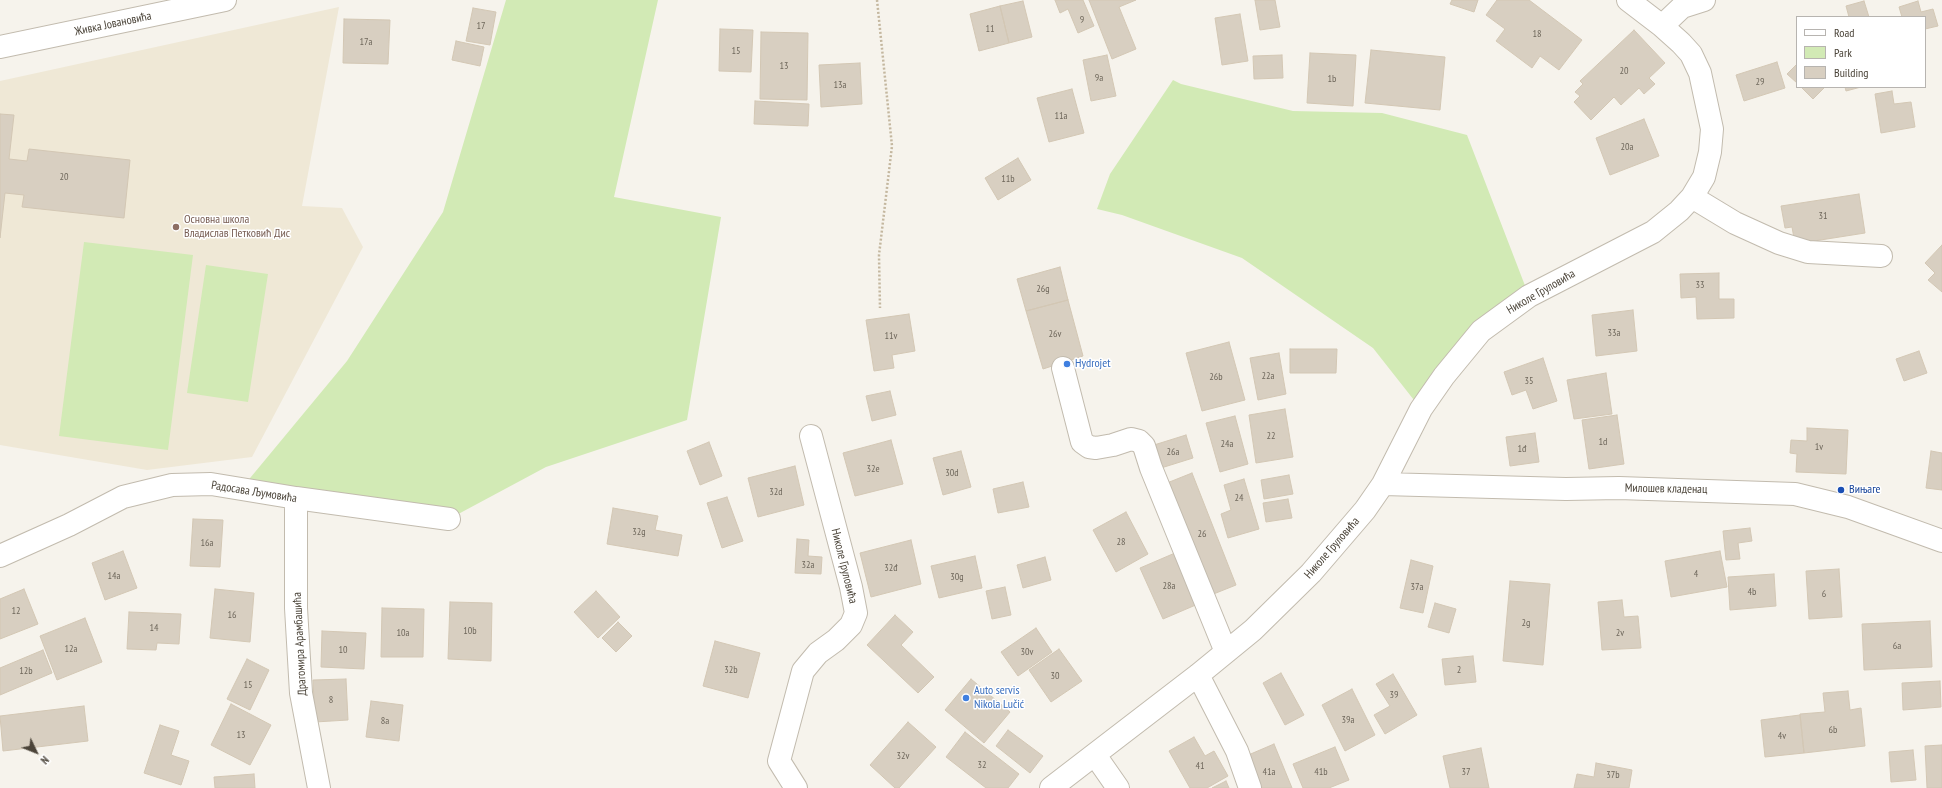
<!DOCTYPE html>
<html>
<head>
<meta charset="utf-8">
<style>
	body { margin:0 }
	#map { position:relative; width:1942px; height:788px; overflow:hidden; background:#f6f3ec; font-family:"PT Sans Narrow",sans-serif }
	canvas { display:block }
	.legend { position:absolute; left:1796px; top:16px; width:130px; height:72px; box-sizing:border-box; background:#fff; border:1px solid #b7b4b0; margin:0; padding:5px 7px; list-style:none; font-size:12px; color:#4b4439 }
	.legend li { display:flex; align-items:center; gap:8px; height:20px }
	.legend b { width:20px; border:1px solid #b7b4b0 }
	.north { position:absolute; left:16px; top:732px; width:40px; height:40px; -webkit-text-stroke:3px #fff; paint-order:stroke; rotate:133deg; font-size:11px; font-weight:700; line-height:16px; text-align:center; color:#4b4439 }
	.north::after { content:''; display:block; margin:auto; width:14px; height:18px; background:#4b4439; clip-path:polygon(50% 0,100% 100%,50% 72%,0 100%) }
</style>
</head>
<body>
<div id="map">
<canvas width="1942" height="788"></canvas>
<ul class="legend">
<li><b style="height:5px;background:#fff"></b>Road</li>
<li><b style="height:11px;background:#d2eab5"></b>Park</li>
<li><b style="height:11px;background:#d8cfc1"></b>Building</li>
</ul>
<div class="north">N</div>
</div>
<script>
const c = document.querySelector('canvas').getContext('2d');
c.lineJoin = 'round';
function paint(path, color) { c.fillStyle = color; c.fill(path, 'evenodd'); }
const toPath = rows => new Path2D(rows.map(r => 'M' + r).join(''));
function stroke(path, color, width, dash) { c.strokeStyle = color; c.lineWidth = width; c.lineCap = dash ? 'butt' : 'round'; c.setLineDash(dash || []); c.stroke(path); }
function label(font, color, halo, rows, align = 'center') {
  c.font = font + ' "PT Sans Narrow",sans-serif'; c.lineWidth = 3; c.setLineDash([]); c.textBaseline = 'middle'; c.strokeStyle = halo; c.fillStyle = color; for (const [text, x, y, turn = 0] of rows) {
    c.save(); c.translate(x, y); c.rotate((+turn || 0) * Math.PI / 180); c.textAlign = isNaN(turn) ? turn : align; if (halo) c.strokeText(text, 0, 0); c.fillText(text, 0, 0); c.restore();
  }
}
paint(toPath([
	[339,7,302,206,342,208,363,247,252,457,147,470,0,445,0,81]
]), '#efe8d6');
paint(toPath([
	[506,0,658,0,614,197,721,217,687,420,546,467,449,519,241,489,347,361,443,212],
	[1173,80,1181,84,1293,111,1382,113,1467,135,1529,296,1421,409,1373,348,1242,258,1122,215,1097,209,1110,174],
	[84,242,193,255,168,450,59,436],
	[206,265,268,274,248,402,187,393]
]), '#d2eab5');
const building = toPath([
	[1055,0,1083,0,1094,26,1078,33,1068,9,1060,13,1055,0],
	[1089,0,1136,0,1119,7,1136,49,1112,59,1089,0],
	[1255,0,1275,0,1280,27,1260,30,1255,0],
	[1452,0,1478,0,1474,12,1450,4,1452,0],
	[1497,0,1529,0,1582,40,1559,70,1540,56,1532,68,1496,41,1505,29,1486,15,1497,0],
	[1023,1,1032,37,1009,43,1000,6,1023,1],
	[1864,1,1869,17,1849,17,1846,6,1864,1],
	[1918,1,1921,12,1933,9,1938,26,1925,29,1925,17,1902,17,1899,7,1918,1],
	[1000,6,1009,43,979,51,970,14,1000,6],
	[473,8,496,12,490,45,466,41,473,8],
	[1240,14,1248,61,1222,65,1215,18,1240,14],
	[344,19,390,20,388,64,343,63,344,19],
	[720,29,753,30,751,72,719,71,720,29],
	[1634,30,1665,63,1649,78,1655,84,1644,94,1639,88,1621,105,1614,97,1591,120,1574,102,1580,96,1575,92,1583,84,1580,81,1634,30],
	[761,32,808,33,807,100,760,99,761,32],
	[456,41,484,47,480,66,452,60,456,41],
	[1371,50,1445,57,1440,110,1365,103,1371,50],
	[1310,53,1356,55,1353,106,1307,103,1310,53],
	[1107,55,1116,96,1091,101,1083,60,1107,55],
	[1282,55,1283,78,1254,79,1253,56,1282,55],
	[1777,62,1785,88,1744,101,1736,75,1777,62],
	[860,63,862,104,821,107,819,65,860,63],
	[1797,64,1797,83,1787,74,1797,64],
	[1801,87,1825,87,1813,99,1801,87],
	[1845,87,1861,87,1846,91,1845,87],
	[1072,89,1084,133,1049,142,1037,98,1072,89],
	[1892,91,1894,104,1911,102,1915,127,1881,133,1875,94,1892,91],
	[755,101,809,104,808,126,754,124,755,101],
	[0,114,14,115,9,159,27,161,29,149,130,160,124,218,22,207,24,195,5,193,0,238,0,114],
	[1644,119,1659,156,1610,175,1596,138,1644,119],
	[1018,158,1031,180,998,200,985,178,1018,158],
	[1859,194,1865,233,1795,244,1792,227,1785,228,1781,206,1859,194],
	[1942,245,1942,292,1928,280,1935,273,1925,263,1942,245],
	[1060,267,1068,300,1026,311,1017,279,1060,267],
	[1719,273,1719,299,1734,299,1734,318,1697,319,1696,297,1681,298,1680,274,1719,273],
	[1068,300,1083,356,1043,369,1026,311,1068,300],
	[1633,310,1637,351,1596,356,1592,315,1633,310],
	[909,314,915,351,892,355,894,368,874,371,866,320,909,314],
	[1229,342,1245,400,1202,411,1186,353,1229,342],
	[1290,349,1337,349,1336,373,1290,373,1290,349],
	[1919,351,1927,373,1904,381,1896,359,1919,351],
	[1279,353,1286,394,1258,400,1250,358,1279,353],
	[1543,358,1557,401,1533,409,1526,390,1512,395,1504,372,1543,358],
	[1606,373,1612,414,1574,419,1567,380,1606,373],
	[890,391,896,415,872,421,866,396,890,391],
	[1285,409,1293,457,1256,463,1249,415,1285,409],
	[1617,415,1624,464,1589,469,1582,420,1617,415],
	[1235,416,1248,464,1220,472,1206,423,1235,416],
	[1807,428,1848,430,1846,474,1796,472,1797,454,1790,453,1791,440,1807,441,1807,428],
	[1535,433,1539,462,1510,466,1506,437,1535,433],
	[1186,435,1193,458,1161,468,1154,445,1186,435],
	[891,440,903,484,855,496,843,453,891,440],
	[709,442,722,476,700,485,687,451,709,442],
	[961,451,971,487,943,495,933,458,961,451],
	[1931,451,1942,453,1942,490,1926,488,1931,451],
	[795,466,804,505,758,517,748,478,795,466],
	[1192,473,1236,585,1211,595,1167,483,1192,473],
	[1289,475,1293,494,1264,499,1261,480,1289,475],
	[1244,479,1259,529,1228,538,1221,514,1231,510,1224,485,1244,479],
	[1023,482,1029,507,998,513,993,489,1023,482],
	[727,497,743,541,722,548,707,503,727,497],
	[1288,499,1292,518,1266,522,1263,503,1288,499],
	[613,508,658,516,655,530,682,535,678,556,607,544,613,508],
	[1126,512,1148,554,1116,572,1093,530,1126,512],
	[193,519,223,520,220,567,190,566,193,519],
	[1750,528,1752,541,1738,543,1740,559,1726,560,1723,531,1750,528],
	[797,539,809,540,808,556,822,557,821,574,795,573,797,539],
	[911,540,921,584,871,597,860,553,911,540],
	[123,551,137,588,105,600,92,563,123,551],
	[1720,551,1727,587,1671,597,1665,561,1720,551],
	[1175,553,1198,604,1163,619,1140,568,1175,553],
	[975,556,982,588,939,598,931,566,975,556],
	[1045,557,1051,580,1023,588,1017,565,1045,557],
	[1411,560,1433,566,1423,613,1400,608,1411,560],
	[1839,569,1842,617,1809,619,1806,571,1839,569],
	[1774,574,1776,606,1730,610,1728,577,1774,574],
	[1510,581,1550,584,1543,665,1503,661,1510,581],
	[1005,587,1011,615,992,619,986,591,1005,587],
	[24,589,38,624,0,639,0,599,24,589],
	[215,589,254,593,250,642,210,638,215,589],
	[596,591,620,617,598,638,574,612,596,591],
	[1622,600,1624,617,1638,616,1641,648,1602,650,1598,602,1622,600],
	[450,602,492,603,491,661,448,659,450,602],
	[1435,603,1456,609,1449,633,1428,627,1435,603],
	[382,608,424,609,423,657,381,657,382,608],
	[129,612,181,614,179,644,157,643,156,650,127,649,129,612],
	[895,615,913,632,901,645,934,677,918,693,867,645,895,615],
	[85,618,102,662,57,680,40,636,85,618],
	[1930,621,1932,667,1864,670,1862,624,1930,621],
	[618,622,632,636,616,652,602,638,618,622],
	[1036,628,1052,652,1018,676,1001,652,1036,628],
	[322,631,366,633,364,669,321,667,322,631],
	[715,641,760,653,748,698,703,686,715,641],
	[1059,649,1082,681,1051,702,1029,670,1059,649],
	[43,650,52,673,0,695,0,668,43,650],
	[1473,656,1476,682,1445,685,1442,659,1473,656],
	[247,659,269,670,250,710,227,699,247,659],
	[1281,673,1304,715,1285,725,1263,683,1281,673],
	[1393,674,1417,715,1385,734,1374,715,1390,706,1376,684,1393,674],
	[346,679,348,720,315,722,313,680,346,679],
	[971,679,1010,712,984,743,945,710,971,679],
	[1940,681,1941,707,1903,710,1902,683,1940,681],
	[1352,689,1375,735,1345,751,1322,705,1352,689],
	[1848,691,1850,710,1861,708,1865,746,1804,753,1800,714,1825,712,1823,693,1848,691],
	[371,701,403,705,399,741,366,737,371,701],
	[231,704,271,725,250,765,211,745,231,704],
	[84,706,88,741,3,751,0,716,84,706],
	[1800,715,1804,753,1765,757,1761,720,1800,715],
	[908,722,936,747,899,788,895,788,870,765,908,722],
	[160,725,179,731,171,755,189,761,181,785,144,773,160,725],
	[1008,730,1043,756,1030,773,996,746,1008,730],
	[965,732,1019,774,1008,788,986,788,946,757,965,732],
	[1194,737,1205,756,1214,751,1228,776,1207,788,1190,788,1169,751,1194,737],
	[1274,744,1292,788,1259,788,1246,756,1274,744],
	[1942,745,1942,788,1927,788,1925,746,1942,745],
	[1335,747,1349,780,1329,788,1303,788,1293,764,1335,747],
	[1481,748,1489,788,1450,788,1443,756,1481,748],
	[1913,750,1916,780,1891,782,1889,752,1913,750],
	[1596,763,1632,770,1629,788,1574,788,1577,774,1594,777,1596,763],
	[254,774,255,788,215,788,214,777,254,774],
	[1226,781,1229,788,1212,788,1226,781]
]);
paint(building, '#d8cfc1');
stroke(building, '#d3c7b4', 1);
const minor = toPath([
	[1662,26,1682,7,1704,0],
	[0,47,225,0],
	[1692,197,1735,223,1779,243,1808,252,1881,256],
	[1063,368,1082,442,1089,447,1096,448,1113,445,1131,439,1139,441,1144,446,1151,468,1226,652],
	[1383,484,1566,489,1619,488,1795,494,1848,507,1942,541],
	[296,498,296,608,301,693,319,788],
	[0,556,69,525,123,497,172,485,211,484,296,498,449,519],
	[1198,675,1237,751,1250,788],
	[1095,755,1118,788],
	[796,788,779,761,803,671,818,653,836,640,851,625,856,613,851,587,811,436],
	[1051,788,1198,675,1253,630,1311,573,1365,510,1383,484,1421,409,1444,376,1481,331,1529,296,1653,232,1679,211,1692,197,1704,177,1710,152,1712,129,1700,73,1691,54,1681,43,1662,26,1628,0]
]);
stroke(minor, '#c2bbae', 24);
stroke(toPath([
	[877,0,892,146,879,255,880,308]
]), '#c4b79f', 2.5, [2, 2]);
stroke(minor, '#fff', 22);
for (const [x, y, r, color] of [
	[176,227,4,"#8d6e63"],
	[1067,364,4,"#3f7fe0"],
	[1841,490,4,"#1a4fb4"],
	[966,698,4,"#3f7fe0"]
]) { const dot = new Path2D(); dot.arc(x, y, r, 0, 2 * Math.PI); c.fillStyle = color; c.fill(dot); stroke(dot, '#fff', 1.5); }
label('10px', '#6e675b', null, [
	["9",1082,20],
	["17",481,26],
	["11",990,29],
	["18",1537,34],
	["17a",366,42],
	["15",736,51],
	["13",784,66],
	["20",1624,71],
	["9a",1099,78],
	["1b",1332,79],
	["29",1760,82],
	["13a",840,85],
	["11a",1061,116],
	["20a",1627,147],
	["20",64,177],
	["11b",1008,179],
	["31",1823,216],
	["33",1700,285],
	["26g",1043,289],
	["33a",1614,333],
	["26v",1055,334],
	["11v",891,336],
	["22a",1268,376],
	["26b",1216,377],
	["35",1529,381],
	["22",1271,436],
	["1d",1603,442],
	["24a",1227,444],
	["1v",1819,447],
	["1đ",1522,449],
	["26a",1173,452],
	["32e",873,469],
	["30d",952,473],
	["32d",776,492],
	["24",1239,498],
	["32g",639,532],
	["26",1202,534],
	["28",1121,542],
	["16a",207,543],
	["32a",808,565],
	["32đ",891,568],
	["4",1696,574],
	["14a",114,576],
	["30g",957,577],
	["28a",1169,586],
	["37a",1417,587],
	["4b",1752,592],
	["6",1824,594],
	["12",16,611],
	["16",232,615],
	["2g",1526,623],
	["14",154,628],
	["10b",470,631],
	["10a",403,633],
	["2v",1620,633],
	["6a",1897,646],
	["12a",71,649],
	["10",343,650],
	["30v",1027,652],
	["32b",731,670],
	["2",1459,670],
	["12b",26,671],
	["30",1055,676],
	["15",248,685],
	["39",1394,695],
	["8",331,700],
	["39a",1348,720],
	["8a",385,721],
	["6b",1833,730],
	["13",241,735],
	["4v",1782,736],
	["32v",903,756],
	["32",982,765],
	["41",1200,766],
	["41a",1269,772],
	["41b",1321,772],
	["37",1466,772],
	["37b",1613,775]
]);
label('12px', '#4b4439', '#fff', [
	["Живка Јовановића",113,24,-12],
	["Николе Груловића",1541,292,-30],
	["Милошев кладенац",1666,489,1],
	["Радосава Љумовића",254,492,9],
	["Николе Груловића",1332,548,-49],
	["Николе Груловића",844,566,76],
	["Драгомира Арамбашића",300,644,-93]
]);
label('12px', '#785e54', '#fff', [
	["Основна школа",184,220],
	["Владислав Петковић Дис",184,234]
], 'left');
label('12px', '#366cbe', '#fff', [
	["Hydrojet",1075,364],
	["Auto servis",974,691],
	["Nikola Lučić",974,705]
], 'left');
label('12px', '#164399', '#fff', [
	["Вињаге",1849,490]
], 'left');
</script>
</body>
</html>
